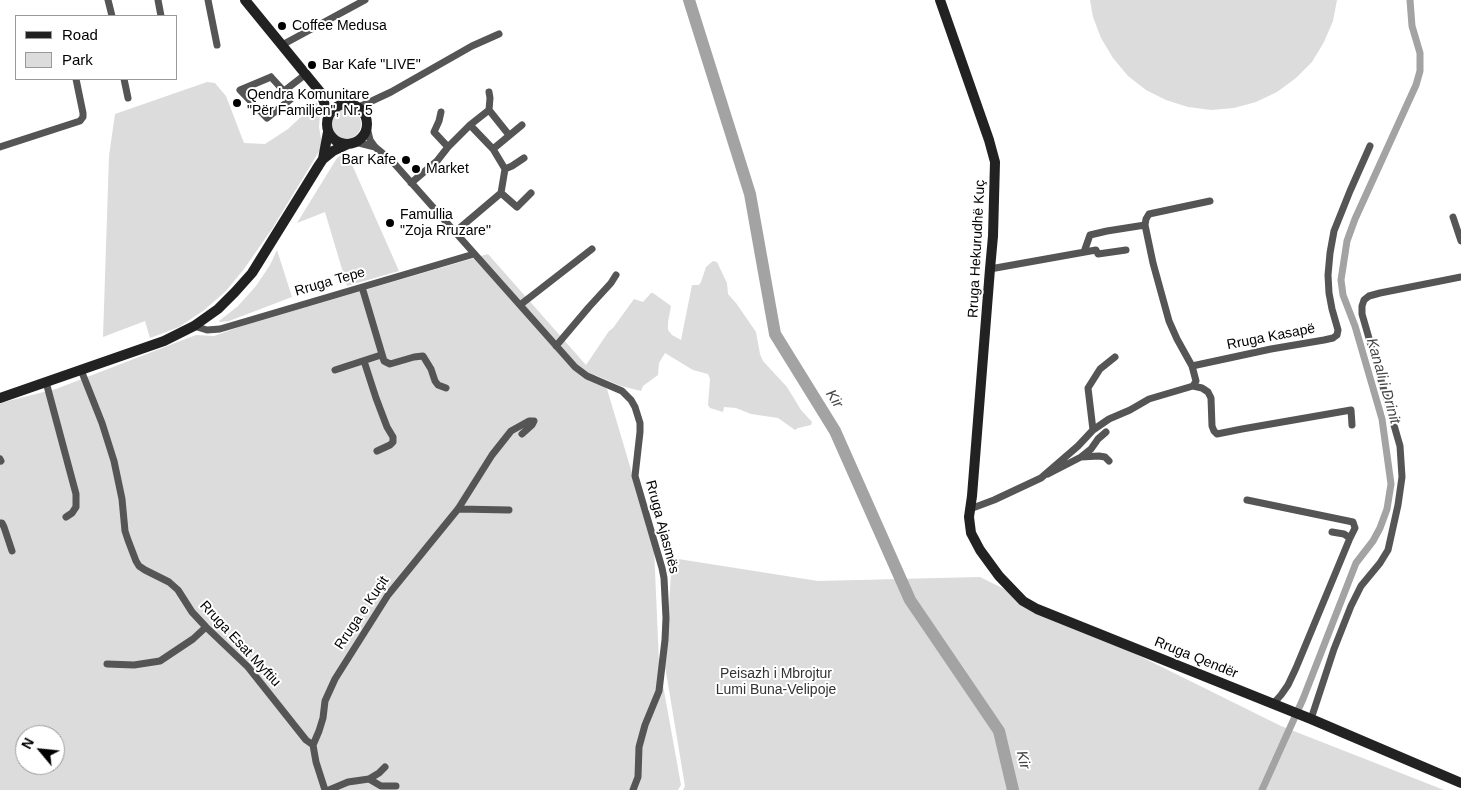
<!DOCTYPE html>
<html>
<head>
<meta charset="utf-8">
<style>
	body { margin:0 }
	#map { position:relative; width:1461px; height:790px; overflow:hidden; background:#fff; font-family:Helvetica,sans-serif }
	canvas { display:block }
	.legend { position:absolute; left:15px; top:15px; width:162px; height:65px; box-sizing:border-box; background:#fff; border:1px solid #999; margin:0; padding:6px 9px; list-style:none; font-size:15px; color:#000 }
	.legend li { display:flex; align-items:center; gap:10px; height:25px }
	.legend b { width:25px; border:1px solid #999 }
	.north { position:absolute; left:15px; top:725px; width:50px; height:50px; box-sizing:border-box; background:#fff; border:1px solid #999; border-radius:50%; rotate:298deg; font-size:14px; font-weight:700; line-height:20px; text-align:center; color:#000 }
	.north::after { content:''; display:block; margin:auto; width:18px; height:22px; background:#000; clip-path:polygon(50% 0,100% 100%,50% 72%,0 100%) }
</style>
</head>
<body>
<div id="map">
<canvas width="1461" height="790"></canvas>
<ul class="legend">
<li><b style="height:6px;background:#222"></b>Road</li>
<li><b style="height:14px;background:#dcdcdc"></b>Park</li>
</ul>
<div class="north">N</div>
</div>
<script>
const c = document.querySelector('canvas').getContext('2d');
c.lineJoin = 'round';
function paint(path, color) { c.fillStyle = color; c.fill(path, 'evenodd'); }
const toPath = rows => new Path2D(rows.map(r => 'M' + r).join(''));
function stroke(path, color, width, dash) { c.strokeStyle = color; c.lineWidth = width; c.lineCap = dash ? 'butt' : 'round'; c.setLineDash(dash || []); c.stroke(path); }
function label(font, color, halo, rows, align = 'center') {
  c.font = font + ' Helvetica,sans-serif'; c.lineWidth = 4; c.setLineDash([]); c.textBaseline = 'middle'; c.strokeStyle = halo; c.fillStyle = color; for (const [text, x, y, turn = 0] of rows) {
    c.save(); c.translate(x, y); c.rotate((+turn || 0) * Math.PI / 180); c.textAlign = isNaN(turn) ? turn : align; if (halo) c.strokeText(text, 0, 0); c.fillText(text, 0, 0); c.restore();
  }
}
paint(toPath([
	[1090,0,1337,0,1333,21,1324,42,1312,62,1296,78,1277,92,1256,102,1234,108,1211,110,1188,107,1166,100,1146,90,1128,76,1113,58,1101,38,1093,17],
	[207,82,215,83,226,96,244,143,265,144,288,129,317,102,320,114,319,127,322,144,320,150,272,229,244,269,226,291,203,311,179,327,150,338,145,321,103,337,109,156,115,114],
	'331 124a15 15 0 1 1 30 0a15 15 0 1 1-30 0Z',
	[346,151,399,271,347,286,325,212,297,223,337,158],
	[277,250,292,297,229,321,220,322,219,321,238,306,256,286,270,265],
	[488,254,586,365,609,331,613,328,634,299,643,302,651,293,653,293,671,306,668,322,668,330,672,335,681,340,692,285,699,285,701,282,706,267,713,261,717,262,727,283,728,294,736,303,756,332,760,354,763,361,787,387,801,410,812,422,811,425,798,428,795,430,778,418,751,414,736,408,724,407,723,412,710,408,708,405,710,379,708,374,693,370,665,353,659,363,658,375,643,386,641,391,621,386,595,375,607,389,654,547,659,663,681,785,678,790,0,790,0,403,56,389,196,335,214,336,242,326],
	[25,735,55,735,55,765,25,765],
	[672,558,818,581,980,577,1281,726,1444,790,683,790,685,786,665,666]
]), '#dcdcdc');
stroke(toPath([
	[1262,790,1303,699,1356,563,1373,541,1380,528,1387,509,1391,484,1382,419,1355,326,1343,295,1341,280,1347,241,1355,219,1416,85,1420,71,1420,53,1412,26,1410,0]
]), '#a3a3a3', 7);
stroke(toPath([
	[689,0,750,194,775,334,835,431,910,600,999,731,1013,790]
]), '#a3a3a3', 12);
stroke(toPath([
	[108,0,112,16],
	[158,0,161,16],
	[208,0,217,45],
	[282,45,365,0],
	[271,77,291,99,267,118,240,90,271,77],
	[124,79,128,98],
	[284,91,306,74],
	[359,107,391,92,472,46,499,34],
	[489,110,490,98,489,92],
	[441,112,439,121,434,132,448,147],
	[470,125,489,110,509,135],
	[367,127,370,140,375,147,392,161,575,367,587,376,622,391,631,400,635,407,640,423,640,432,635,476,662,568,664,578,666,618,665,640,659,691,645,725,639,747,638,777,633,790],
	[355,142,375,147],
	[0,147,80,121,83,117,83,113,76,79],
	[493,149,522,125],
	[505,169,512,166,524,158],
	[411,183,437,161,448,147,470,125,493,149,505,169,501,193,455,232],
	[501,193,517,207,531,193],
	[1453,217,1461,241],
	[1084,252,1090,235,1107,231,1145,225,1146,219,1149,214,1210,201],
	[990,269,1096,250,1098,254,1126,250],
	[362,287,384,361,390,364,414,357,423,356,431,369,435,381,438,385,446,388],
	[520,305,592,249],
	[194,326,207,330,220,329,474,254],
	[556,346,589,307,611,283,616,275],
	[364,361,376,398,387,427,393,437,393,442,390,445,377,451],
	[1192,366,1271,349,1324,340,1333,338,1337,335,1338,330,1332,309,1329,293,1328,275,1330,253,1334,231,1350,191,1370,146],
	[81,370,102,423,114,461,122,499,125,531,128,540,136,561,139,566,145,570,169,582,178,590,192,612,206,627,248,667,306,740,313,745],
	[335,370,381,355],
	[46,382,76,494,76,507,72,513,66,517],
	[1193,386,1202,388,1208,392,1211,398,1212,426,1214,431,1217,434,1242,429,1351,410,1352,425],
	[1093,430,1088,388,1100,369,1115,357],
	[1081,457,1091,449,1098,439,1106,432],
	[0,459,1,461],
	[1048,474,1081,457,1099,456,1105,457,1109,461],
	[1247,500,1353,522,1355,528,1350,538],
	[458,509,509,510],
	[970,509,994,500,1041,478,1078,446,1093,430,1109,419,1130,410,1149,399,1193,386,1196,381,1192,366,1177,339,1169,321,1153,263,1145,225],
	[0,523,2,523,4,527,12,551],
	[107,664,134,665,160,661,193,639,206,627],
	[1273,704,1281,695,1288,685,1296,668,1350,538,1344,534,1332,532],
	[1311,719,1334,649,1351,606,1361,586,1380,563,1388,550,1398,505,1402,477,1400,446,1362,314,1362,306,1364,300,1369,296,1380,293,1461,277],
	[313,745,319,731,323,718,325,701,335,679,388,595,458,509,492,455,511,431,529,421,534,421,532,425,522,434],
	[313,745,316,762,325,790],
	[369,779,381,786,396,786],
	[329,790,348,782,369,779,379,773,385,767]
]), '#555', 7);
stroke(toPath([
	[245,0,321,93,328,115],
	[940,0,989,140,995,162,993,236,990,269,972,496,969,517,971,533,980,550,999,576,1023,601,1037,609,1311,719,1461,783],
	'327 124a20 20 0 1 1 40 0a20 20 0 1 1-40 0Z',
	[323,159,333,151,348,144],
	[0,398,164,341,194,326,218,309,235,292,252,273,319,165,323,159,328,132]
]), '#222', 10);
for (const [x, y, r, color] of [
	[282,26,5,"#000"],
	[312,65,5,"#000"],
	[237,103,5,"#000"],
	[406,160,5,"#000"],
	[416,169,5,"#000"],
	[390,223,5,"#000"]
]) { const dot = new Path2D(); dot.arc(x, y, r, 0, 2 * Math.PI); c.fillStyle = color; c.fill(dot); stroke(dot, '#fff', 2); }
label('14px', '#000', '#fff', [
	["Coffee Medusa",292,26],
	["Bar Kafe \"LIVE\"",322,65],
	["Qendra Komunitare",247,95],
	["\"Për Familjen\", Nr. 5",247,111],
	["Bar Kafe",396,160,"right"],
	["Market",426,169],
	["Famullia",400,215],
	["\"Zoja Rruzare\"",400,231]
], 'left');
label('14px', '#000', '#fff', [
	["Rruga Hekurudhë Kuç",977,249,-87],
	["Rruga Tepe",330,282,-16],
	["Rruga Kasapë",1271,337,-11],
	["Rruga Ajasmës",662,527,75],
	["Rruga e Kuçit",362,613,-56],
	["Rruga Esat Myftiu",240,644,47],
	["Rruga Qendër",1196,658,22]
]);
label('14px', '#333', '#fff', [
	["Peisazh i Mbrojtur",776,674],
	["Lumi Buna-Velipoje",776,690]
]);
label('italic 15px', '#444', '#fff', [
	["Kanali i Drinit",1383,381,74],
	["Kir",834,399,58],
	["Kir",1023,760,77]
]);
</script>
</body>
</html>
